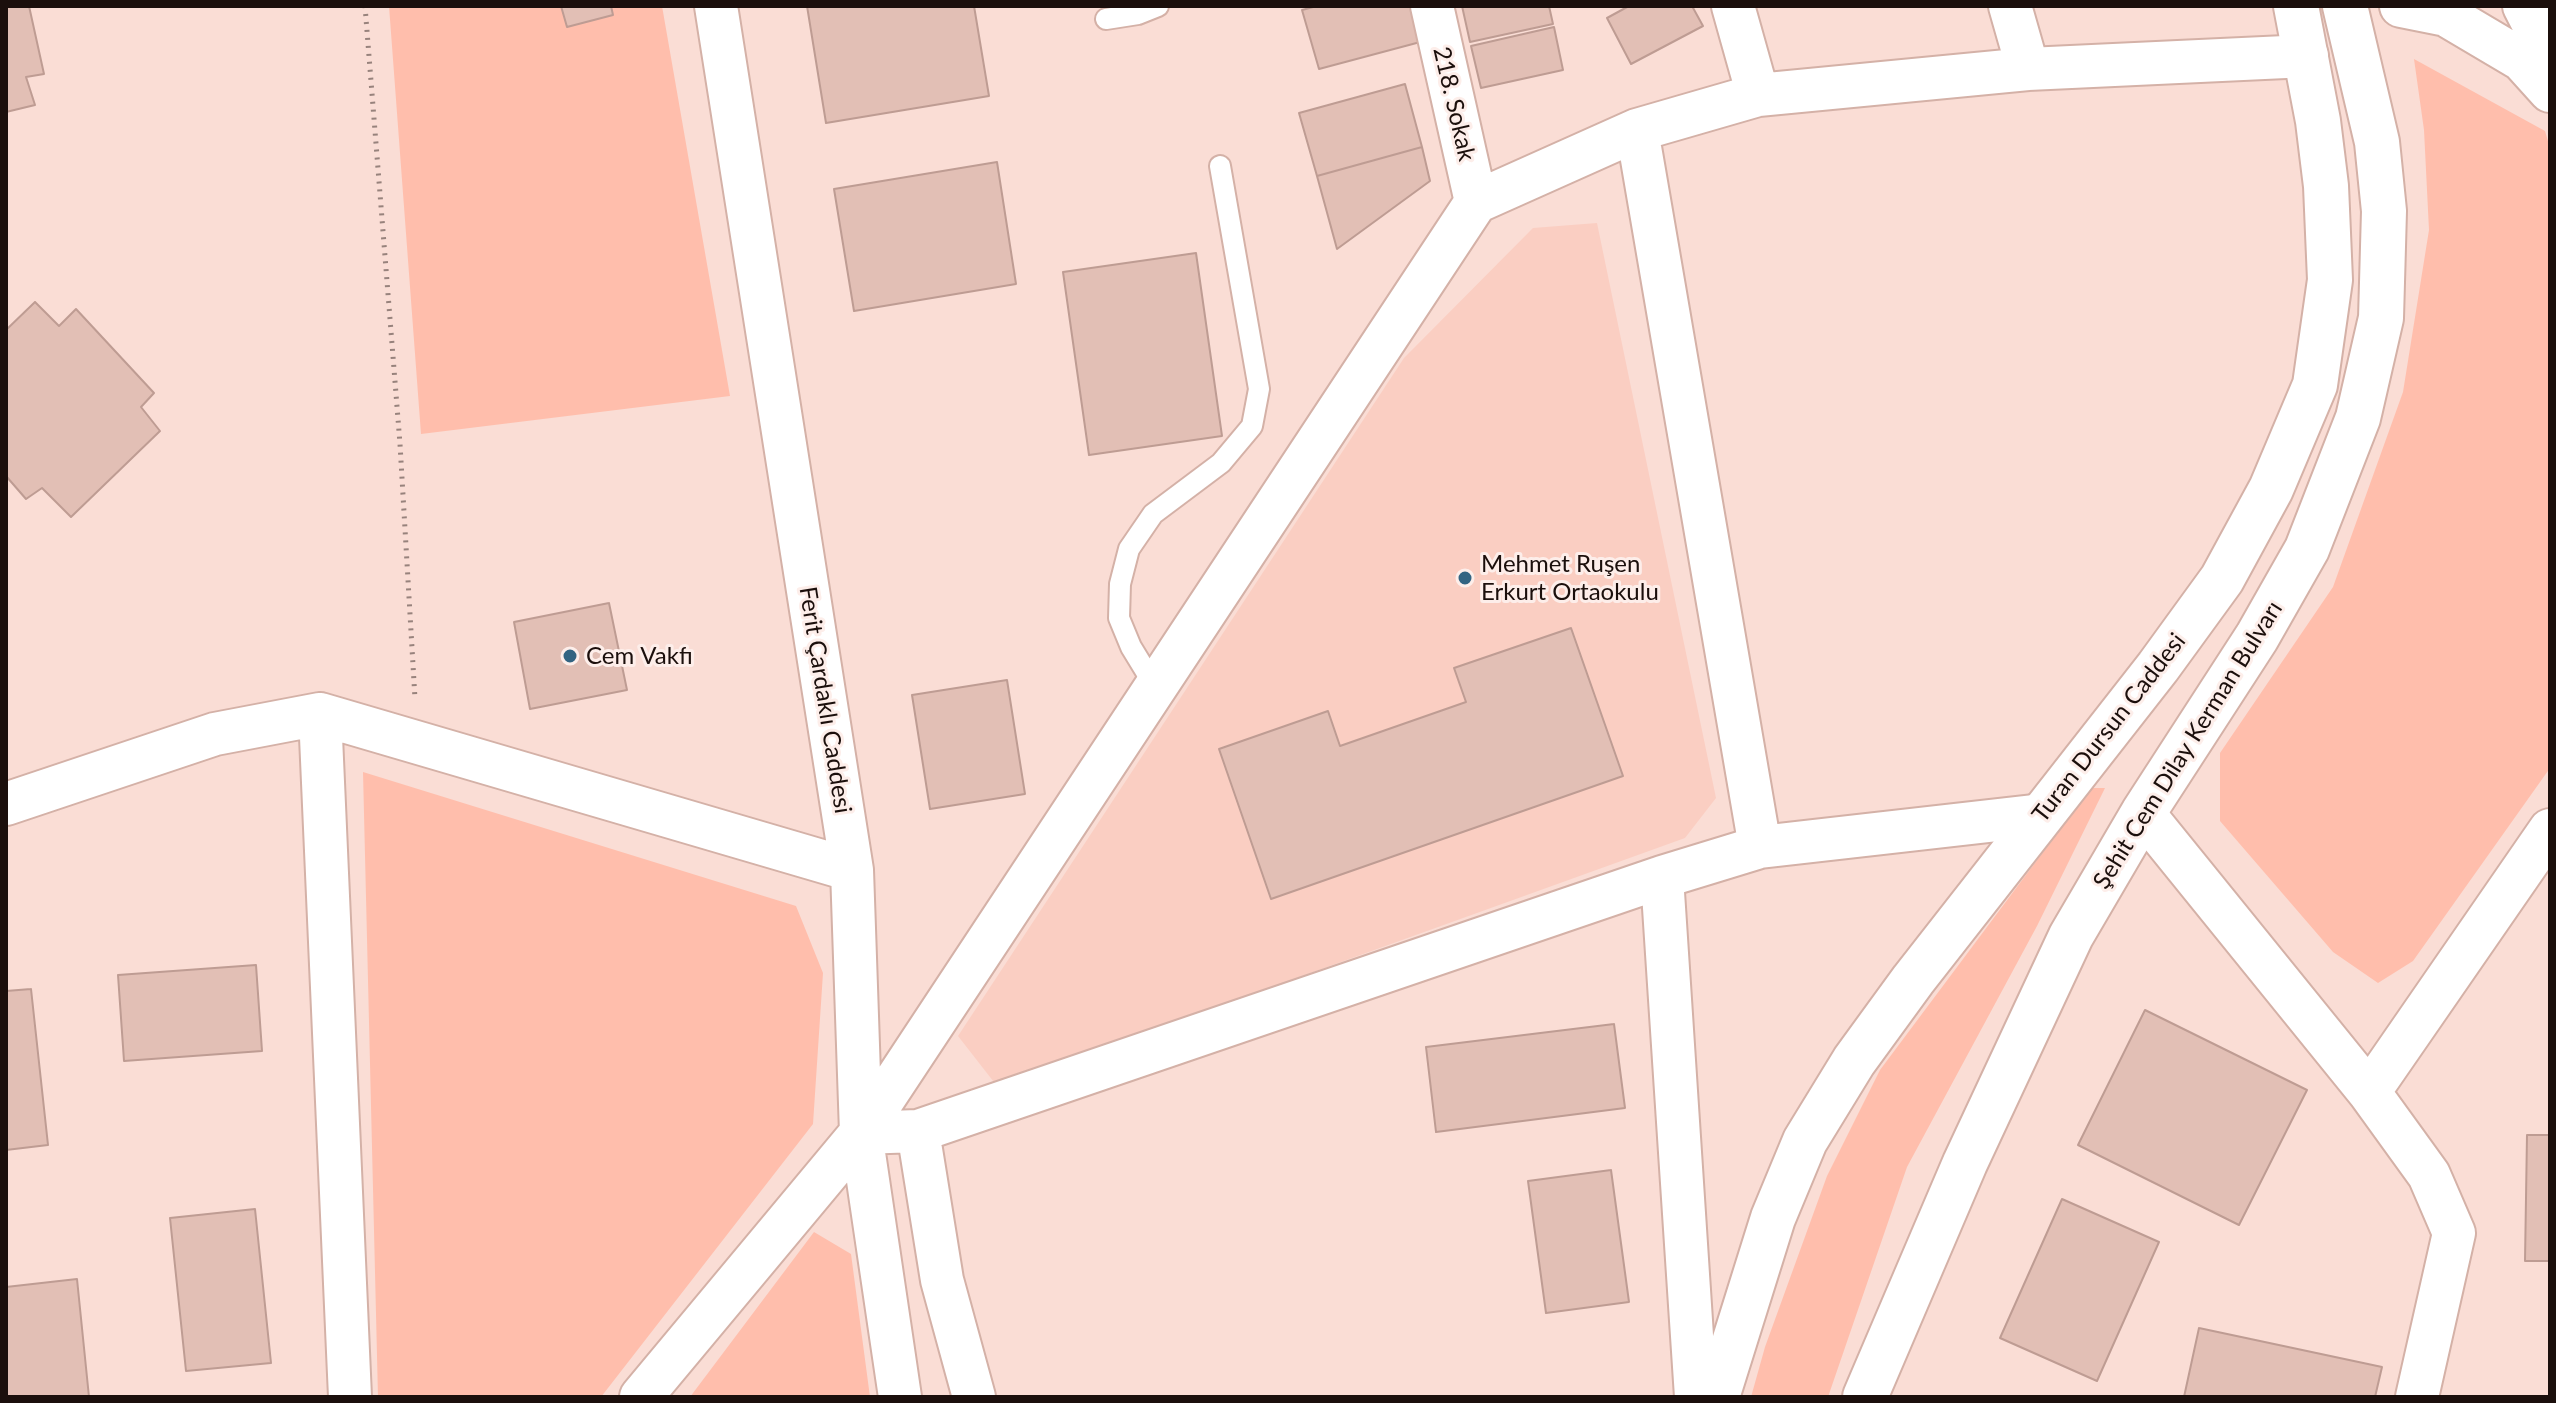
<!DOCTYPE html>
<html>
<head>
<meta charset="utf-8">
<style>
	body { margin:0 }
	#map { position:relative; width:2556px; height:1403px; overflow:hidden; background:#faddd5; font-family:Lato,sans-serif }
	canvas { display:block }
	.frame { position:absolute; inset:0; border:8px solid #1b0f0c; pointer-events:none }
</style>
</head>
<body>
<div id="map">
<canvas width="2556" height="1403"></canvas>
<div class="frame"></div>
</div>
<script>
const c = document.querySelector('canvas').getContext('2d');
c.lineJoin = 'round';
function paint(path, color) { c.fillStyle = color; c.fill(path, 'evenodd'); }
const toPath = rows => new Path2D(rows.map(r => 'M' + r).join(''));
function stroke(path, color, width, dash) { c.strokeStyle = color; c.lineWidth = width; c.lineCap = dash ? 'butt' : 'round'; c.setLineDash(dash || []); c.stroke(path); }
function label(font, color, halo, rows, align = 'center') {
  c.font = font + ' Lato,sans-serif'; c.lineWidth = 6; c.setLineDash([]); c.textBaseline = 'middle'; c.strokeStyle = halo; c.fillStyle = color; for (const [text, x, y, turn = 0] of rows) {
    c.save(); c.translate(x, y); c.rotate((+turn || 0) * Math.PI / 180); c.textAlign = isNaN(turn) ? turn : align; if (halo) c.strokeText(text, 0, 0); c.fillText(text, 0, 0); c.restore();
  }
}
paint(toPath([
	[1597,223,1716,798,1685,838,997,1086,958,1036,1404,358,1533,228]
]), '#facec2');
paint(toPath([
	[389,6,662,6,730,396,421,434],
	[2414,59,2545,131,2550,148,2550,768,2413,961,2378,983,2333,952,2220,821,2220,753,2333,587,2403,392,2429,230,2424,130],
	[363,772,796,906,823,973,813,1124,601,1397,378,1397],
	[2091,788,2105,788,2037,926,1907,1167,1828,1397,1751,1397,1765,1347,1827,1176,1880,1070],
	[814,1232,851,1254,870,1397,690,1397]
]), '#ffbeac');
const building = toPath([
	[6,6,29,6,44,74,26,77,35,105,6,112,6,6],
	[561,6,611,6,613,15,567,27,561,6],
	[807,6,974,6,989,96,826,123,807,6],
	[1317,6,1415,6,1424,41,1319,69,1302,10,1317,6],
	[1462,6,1549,6,1553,24,1470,42,1462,6],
	[1629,6,1692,6,1703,26,1631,64,1607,18,1629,6],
	[1554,27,1563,70,1481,88,1471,46,1554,27],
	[1405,84,1422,147,1317,176,1299,113,1405,84],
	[1422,147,1430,181,1337,249,1317,176,1422,147],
	[997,162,1016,284,854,311,834,189,997,162],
	[1196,253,1222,436,1089,455,1063,272,1196,253],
	[35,302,59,326,76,309,154,393,141,407,160,431,71,517,42,488,26,499,6,476,6,330,35,302],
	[609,603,627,690,530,709,514,622,609,603],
	[1571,628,1623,776,1271,899,1219,749,1328,711,1340,746,1466,702,1454,668,1571,628],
	[1007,680,1025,794,930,809,912,695,1007,680],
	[256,965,262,1051,124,1061,118,975,256,965],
	[31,989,48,1145,6,1150,6,991,31,989],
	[2145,1010,2307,1090,2239,1225,2078,1145,2145,1010],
	[1614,1024,1625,1108,1436,1132,1426,1047,1614,1024],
	[2527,1135,2550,1135,2550,1261,2525,1261,2527,1135],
	[1611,1170,1629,1302,1546,1313,1528,1181,1611,1170],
	[2062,1199,2159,1242,2097,1381,2000,1338,2062,1199],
	[255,1209,271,1363,186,1371,170,1218,255,1209],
	[77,1279,89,1397,6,1397,6,1287,77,1279],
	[2199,1328,2382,1367,2375,1397,2184,1397,2199,1328]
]);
paint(building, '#e2bfb5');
stroke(building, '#be9c93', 2);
const service = toPath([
	[1106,19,1138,14,1158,6],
	[1156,688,1131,647,1119,618,1120,584,1129,549,1153,514,1221,463,1252,426,1259,389,1220,166]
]);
const minor = toPath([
	[716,6,852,870,861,1133,900,1397],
	[1432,6,1476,202],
	[1733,6,1758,95],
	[2010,6,2028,69],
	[2401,6,2446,15,2522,60,2550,91],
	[2524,6,2550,57],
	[1637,130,1760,847,2042,815],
	[320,714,350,1397],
	[6,804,215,734,320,714,852,870],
	[2143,813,2369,1092,2550,830],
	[1662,877,1696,1397],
	[2369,1092,2429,1175,2454,1233,2417,1397],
	[918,1131,942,1280,974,1397],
	[861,1133,918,1131,1662,877,1760,847],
	[641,1397,861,1133,1476,202,1637,130,1758,95,2028,69,2307,56]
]);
const secondary = toPath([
	[1717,1397,1773,1218,1805,1141,1854,1061,1913,980,2158,667,2222,579,2271,489,2315,385,2330,280,2326,186,2318,121,2296,6],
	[1865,1397,1965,1163,2071,936,2143,813,2257,637,2307,549,2358,418,2381,318,2384,211,2377,142,2345,6]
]);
stroke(service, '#d4b1a7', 24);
stroke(minor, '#d4b1a7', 46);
stroke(secondary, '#d4b1a7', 48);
stroke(toPath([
	[365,6,400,444,415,699]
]), '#97827c', 5, [2, 6]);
stroke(service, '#fff', 20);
stroke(minor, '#fff', 42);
stroke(secondary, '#fff', 44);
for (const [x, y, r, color] of [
	[1465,578,8,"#326482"],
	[570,656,8,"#326482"]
]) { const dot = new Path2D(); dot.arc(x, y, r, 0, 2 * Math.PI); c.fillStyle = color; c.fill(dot); stroke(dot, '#fdeeea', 3); }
label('24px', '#1b0f0c', '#fdeeea', [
	["218. Sokak",1454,104,77],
	["Ferit Çardaklı Caddesi",825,700,81],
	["Turan Dursun Caddesi",2109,728,-52],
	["Şehit Cem Dilay Kerman Bulvarı",2188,745,-58]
]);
label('24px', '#1b0f0c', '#fdeeea', [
	["Mehmet Ruşen",1481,564],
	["Erkurt Ortaokulu",1481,592],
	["Cem Vakfı",586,656]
], 'left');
</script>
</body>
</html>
